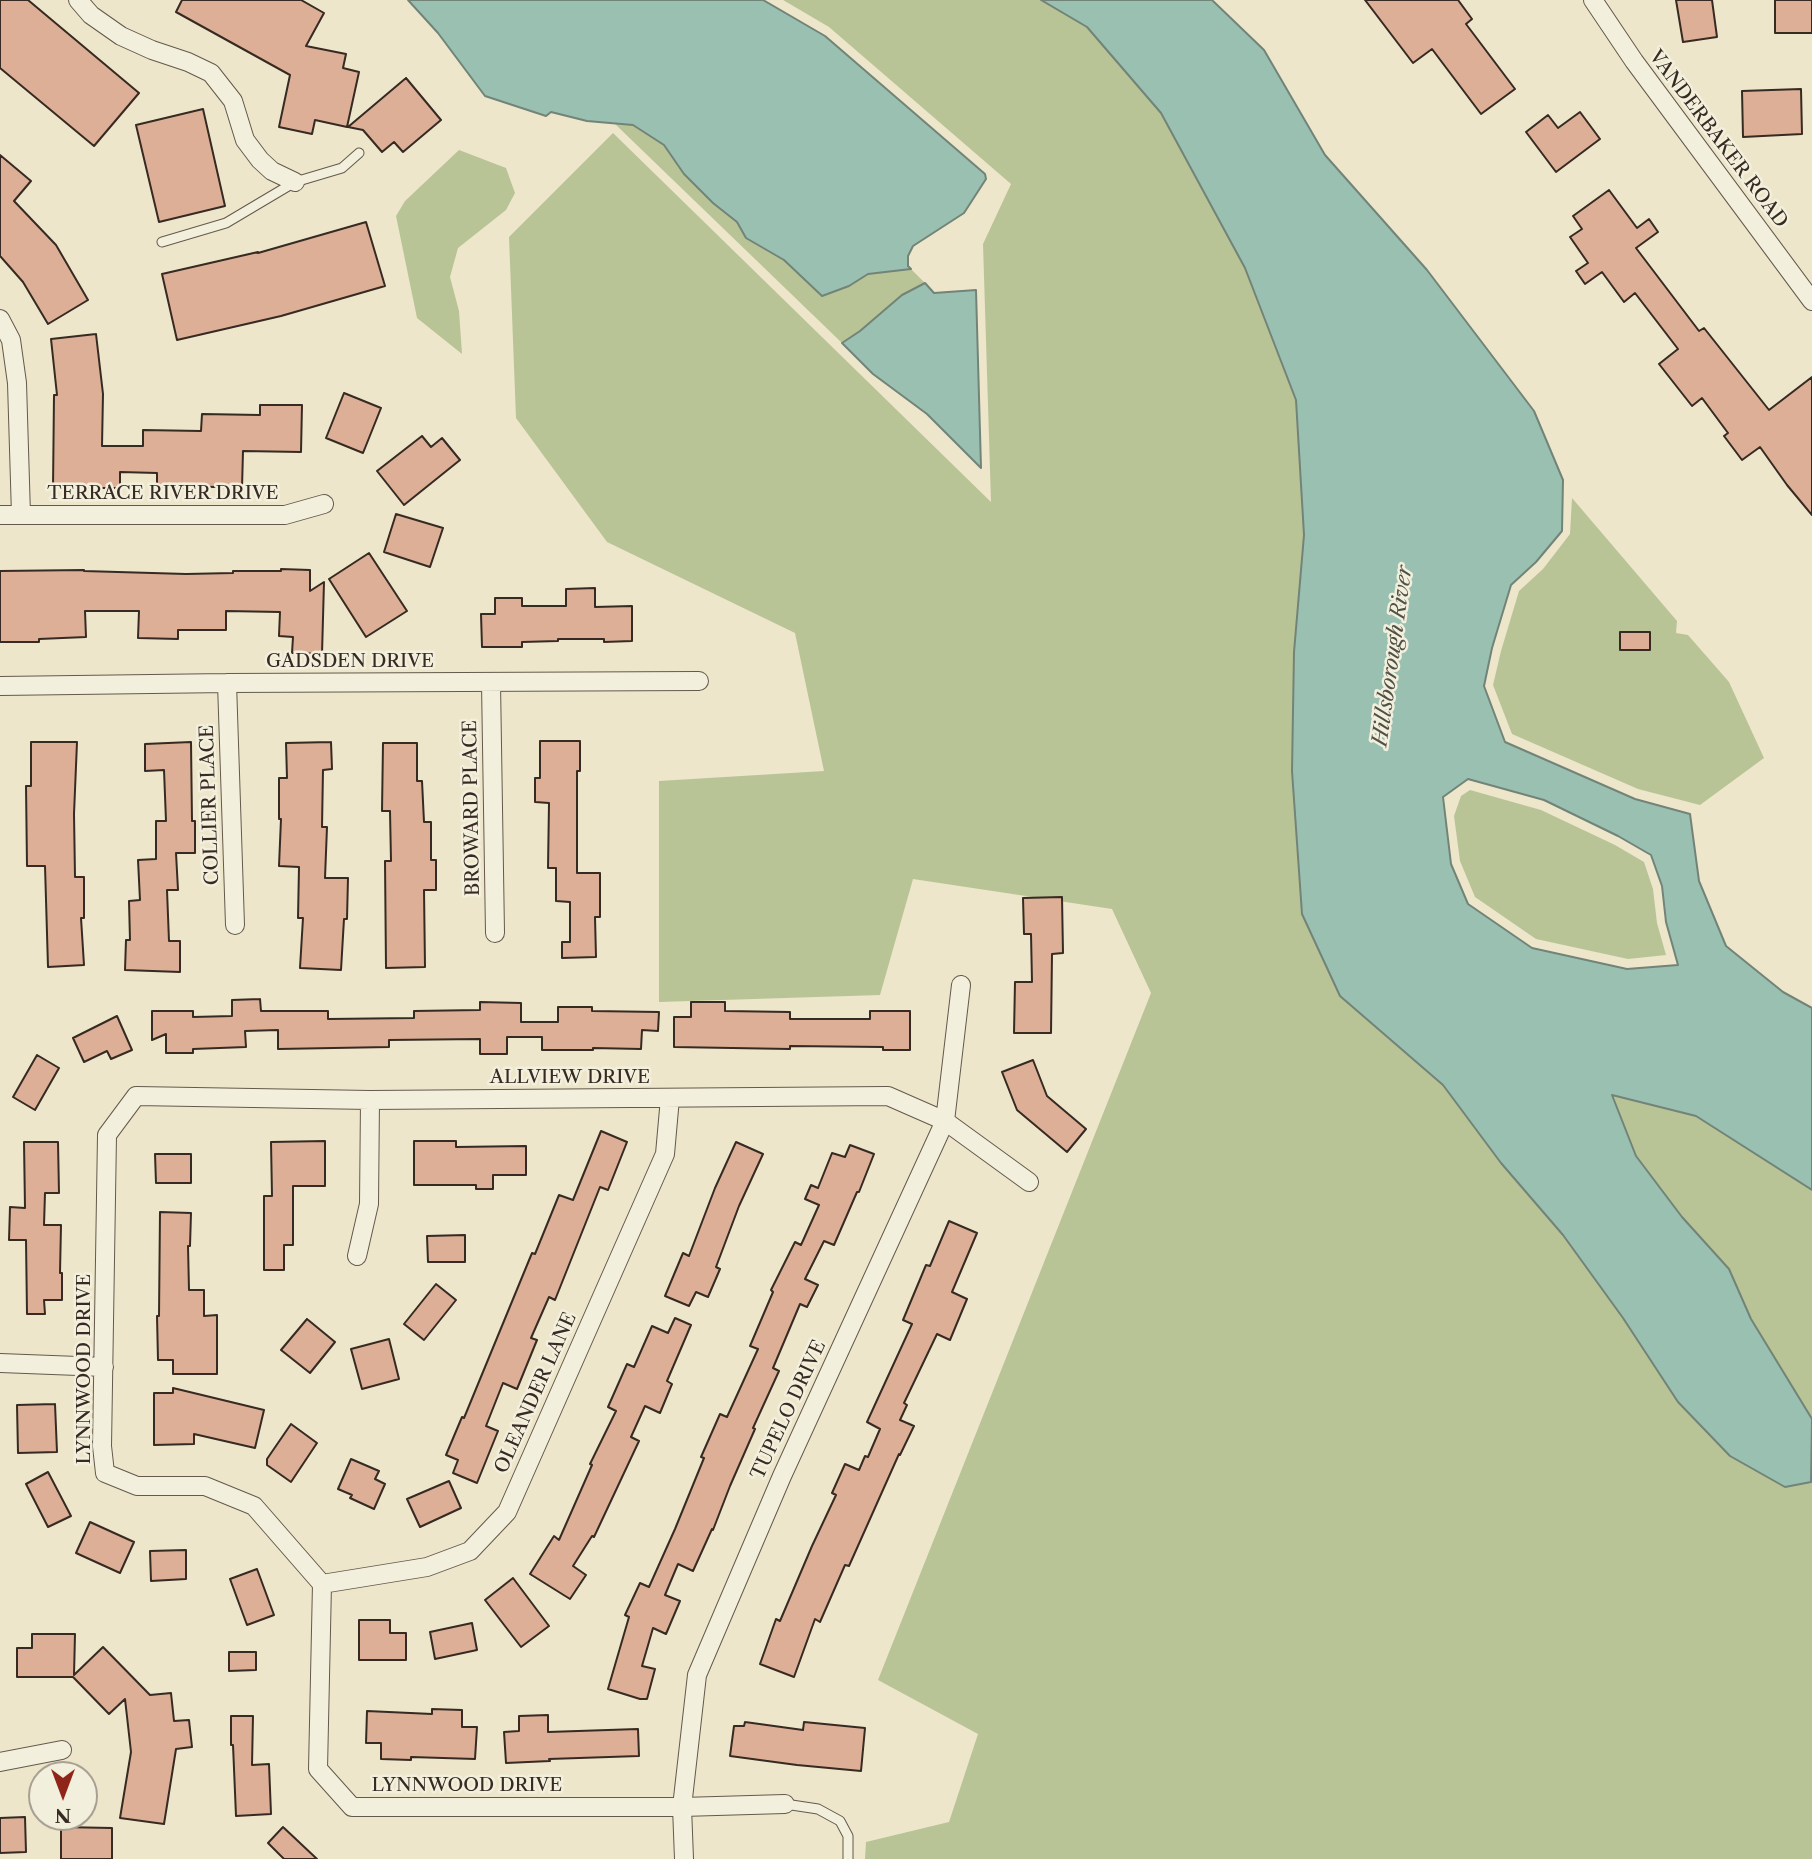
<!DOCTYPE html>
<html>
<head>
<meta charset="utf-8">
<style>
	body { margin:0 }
	#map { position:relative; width:1812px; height:1859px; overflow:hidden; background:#ede6ca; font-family:"Libre Caslon Text",serif }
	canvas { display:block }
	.north { position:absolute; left:28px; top:1761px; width:70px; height:70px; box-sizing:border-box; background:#f3efdd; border:2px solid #a7a092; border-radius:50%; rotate:180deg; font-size:19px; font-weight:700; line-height:28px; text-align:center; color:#362a22 }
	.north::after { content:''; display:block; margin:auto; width:24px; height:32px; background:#8f2418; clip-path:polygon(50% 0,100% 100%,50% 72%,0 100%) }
</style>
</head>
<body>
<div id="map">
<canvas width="1812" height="1859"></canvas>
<div class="north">N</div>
</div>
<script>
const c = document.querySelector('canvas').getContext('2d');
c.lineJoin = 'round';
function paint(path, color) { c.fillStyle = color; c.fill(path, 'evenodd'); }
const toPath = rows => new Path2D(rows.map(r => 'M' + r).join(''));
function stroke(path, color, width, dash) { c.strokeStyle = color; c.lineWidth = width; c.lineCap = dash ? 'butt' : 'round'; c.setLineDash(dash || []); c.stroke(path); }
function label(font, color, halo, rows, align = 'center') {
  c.font = font + ' "Libre Caslon Text",serif'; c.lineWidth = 5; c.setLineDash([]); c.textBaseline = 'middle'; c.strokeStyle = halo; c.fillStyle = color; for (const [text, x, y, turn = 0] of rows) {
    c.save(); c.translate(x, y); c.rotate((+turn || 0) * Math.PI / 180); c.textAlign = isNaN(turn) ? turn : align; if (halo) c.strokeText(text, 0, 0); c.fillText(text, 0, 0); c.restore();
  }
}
paint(toPath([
	[783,0,1041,0,1087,27,1161,113,1245,268,1296,400,1304,535,1294,652,1340,996,1443,1085,1501,1163,1563,1235,1623,1318,1678,1402,1730,1456,1785,1487,1811,1482,1812,1480,1812,1859,865,1859,866,1842,949,1822,978,1734,878,1680,1151,993,1112,909,913,879,880,995,659,1002,659,781,824,771,795,633,607,542,516,418,509,237,613,133,991,502,983,244,1011,184,829,27],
	[615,124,632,125,664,145,684,174,713,203,737,222,746,238,784,260,822,296,849,286,868,274,911,269,925,283,902,295,860,331,842,343],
	[459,150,506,168,515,193,506,210,458,248,450,277,459,311,462,354,417,318,396,216,405,201],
	[1572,498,1677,621,1676,633,1688,635,1729,682,1764,758,1700,805,1638,789,1512,734,1493,685,1501,651,1519,591,1543,569,1570,534],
	[1470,790,1541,810,1615,845,1644,862,1653,889,1657,923,1666,955,1628,959,1536,939,1475,897,1460,861,1454,816,1461,796],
	[1612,1094,1696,1116,1812,1190,1812,1419,1751,1319,1729,1269,1682,1217,1636,1156]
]), '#b9c496');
const water = toPath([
	[408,0,763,0,825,36,985,174,986,179,964,213,913,246,908,256,908,266,911,269,868,274,849,286,822,296,784,260,746,238,737,222,713,203,684,174,664,145,633,125,587,121,551,112,546,116,485,96,438,33,408,0],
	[1041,0,1212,0,1264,50,1325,155,1427,270,1534,411,1563,480,1562,531,1536,562,1511,585,1492,648,1484,686,1505,742,1635,799,1690,814,1699,881,1726,946,1783,992,1812,1008,1812,1190,1696,1116,1612,1095,1636,1156,1682,1217,1729,1269,1751,1319,1812,1419,1811,1482,1785,1487,1730,1456,1678,1402,1623,1318,1563,1235,1501,1163,1443,1085,1340,996,1302,914,1292,771,1294,652,1304,535,1296,400,1245,268,1161,113,1087,27,1041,0],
	[1468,779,1544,800,1618,836,1651,855,1662,886,1666,922,1678,965,1627,969,1532,948,1468,904,1451,864,1443,797,1468,779],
	[925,283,934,293,976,290,981,468,927,414,873,374,842,343,860,331,902,295,925,283]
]);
paint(water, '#9ac0b2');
stroke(water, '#728478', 2);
const building = toPath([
	[0,0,28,0,139,93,94,146,0,68,0,0],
	[182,0,301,0,324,13,306,46,346,54,343,68,359,72,347,127,315,120,312,134,279,127,290,75,176,12,182,0],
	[1365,0,1458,0,1472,19,1466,24,1515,89,1481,114,1432,49,1413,63,1365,0],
	[1676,0,1712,0,1717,37,1683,42,1676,0],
	[1775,0,1812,0,1812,33,1775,33,1775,0],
	[406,78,441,120,403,152,394,142,382,152,363,130,348,127,406,78],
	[1801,89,1802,134,1743,137,1742,91,1801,89],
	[203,109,225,206,159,222,136,125,203,109],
	[1580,112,1600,139,1556,172,1526,132,1548,115,1558,128,1580,112],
	[0,155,31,181,14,201,56,245,88,300,48,324,23,282,0,256,0,155],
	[1609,190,1637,228,1649,219,1658,232,1636,248,1699,331,1704,328,1769,410,1812,377,1812,515,1787,485,1760,447,1742,460,1724,436,1728,433,1702,398,1692,406,1659,364,1678,349,1635,293,1624,302,1602,272,1585,284,1576,271,1588,263,1570,237,1582,229,1573,216,1609,190],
	[366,222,385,286,281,316,177,340,162,274,258,252,258,253,366,222],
	[96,334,103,394,102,446,143,446,143,430,201,431,202,414,260,415,260,405,302,405,301,452,243,451,242,488,187,486,187,488,157,487,157,473,120,472,120,488,53,488,54,395,57,395,51,339,96,334],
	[344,393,381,408,363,453,326,438,344,393],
	[422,436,431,447,442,438,460,460,404,505,377,471,422,436],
	[396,514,443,528,430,567,384,552,396,514],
	[369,553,407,611,366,637,329,579,369,553],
	[281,569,310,570,310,591,324,582,322,654,292,653,293,637,279,636,280,612,226,611,226,630,178,630,178,639,138,638,139,611,85,611,86,637,39,639,39,642,0,642,0,571,84,570,84,571,186,574,233,573,233,571,281,571,281,569],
	[595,588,595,607,632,606,632,641,604,642,604,639,558,639,558,641,522,642,522,647,482,647,481,614,495,614,495,598,522,598,522,606,566,606,566,589,595,588],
	[1620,632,1650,632,1650,650,1620,650,1620,632],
	[540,741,580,741,580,771,577,771,577,873,600,873,600,917,595,917,596,957,562,958,562,942,570,942,570,902,556,901,556,868,548,868,549,803,535,802,535,778,540,778,540,741],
	[31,742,77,742,74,814,75,877,84,877,84,918,81,918,84,965,48,967,45,866,27,866,26,786,31,786,31,742],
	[191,742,192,821,195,821,195,853,176,853,178,890,167,890,169,941,180,941,180,972,125,970,126,940,130,940,129,901,140,900,138,860,156,859,156,821,166,821,164,770,145,771,145,744,191,742],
	[331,742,332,769,323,770,322,827,327,827,325,878,348,878,347,919,344,919,341,970,300,968,303,918,298,918,299,867,279,866,281,819,279,819,279,778,287,778,286,743,331,742],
	[383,743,417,743,417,781,422,781,424,822,431,822,431,860,436,860,436,890,424,890,425,967,386,968,385,861,391,861,390,811,382,811,383,743],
	[1062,897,1063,953,1052,954,1051,1033,1014,1033,1015,982,1032,982,1031,934,1024,934,1023,898,1062,897],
	[260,999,261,1011,328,1011,328,1019,414,1018,414,1011,480,1010,480,1002,521,1003,521,1022,558,1022,558,1007,592,1007,592,1011,659,1012,658,1031,642,1030,641,1049,593,1048,593,1050,542,1050,542,1037,507,1037,507,1054,480,1054,480,1039,389,1040,389,1047,278,1049,278,1030,245,1031,246,1047,193,1049,193,1053,166,1053,166,1034,152,1040,152,1011,193,1011,193,1017,232,1016,232,1000,260,999],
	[691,1002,725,1002,725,1011,790,1012,790,1019,870,1019,870,1011,910,1011,910,1050,883,1050,883,1047,790,1046,790,1049,674,1047,674,1017,691,1017,691,1002],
	[117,1016,132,1050,111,1059,107,1051,84,1062,73,1038,117,1016],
	[37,1055,59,1068,35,1110,13,1097,37,1055],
	[1033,1060,1047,1096,1086,1129,1067,1152,1017,1110,1002,1072,1033,1060],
	[601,1131,627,1142,608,1190,600,1187,555,1300,549,1297,531,1338,537,1340,517,1389,503,1383,486,1426,498,1431,477,1483,453,1473,458,1460,446,1455,462,1417,464,1418,532,1253,535,1254,559,1195,573,1200,601,1131],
	[325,1141,325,1186,293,1186,293,1245,284,1245,284,1270,264,1270,264,1196,272,1196,271,1142,325,1141],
	[414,1141,456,1141,456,1147,526,1146,526,1175,493,1175,493,1189,476,1189,476,1185,414,1185,414,1141],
	[24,1142,58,1142,59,1193,45,1193,44,1225,61,1225,60,1273,62,1273,62,1300,44,1300,45,1314,27,1314,26,1240,9,1240,10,1207,25,1208,24,1142],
	[736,1142,763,1154,739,1206,716,1267,720,1269,708,1297,696,1292,689,1306,665,1296,683,1253,689,1256,715,1188,736,1142],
	[850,1145,874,1154,859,1192,857,1192,834,1245,824,1241,805,1279,818,1285,807,1307,800,1304,773,1368,779,1371,753,1428,755,1429,730,1486,713,1530,712,1529,693,1571,678,1564,665,1595,680,1601,666,1634,653,1628,642,1666,655,1669,647,1699,640,1699,608,1689,629,1617,625,1615,640,1583,649,1587,675,1529,704,1458,701,1457,720,1414,727,1417,758,1349,750,1346,773,1292,771,1290,795,1242,801,1245,819,1205,805,1199,811,1185,818,1188,832,1153,845,1157,850,1145],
	[155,1154,191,1154,191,1183,156,1183,155,1154],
	[160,1212,191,1213,190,1246,188,1246,189,1290,204,1290,204,1316,217,1315,217,1374,173,1374,173,1360,158,1360,157,1316,159,1316,160,1212],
	[949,1221,977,1233,952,1292,967,1299,950,1340,937,1334,904,1403,907,1405,900,1420,914,1426,900,1455,899,1454,849,1566,845,1565,820,1622,815,1619,794,1677,760,1664,776,1619,780,1621,812,1546,836,1495,832,1493,845,1464,859,1470,865,1456,868,1457,880,1429,867,1422,912,1324,903,1320,926,1265,930,1266,949,1221],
	[465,1235,465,1262,428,1262,427,1236,465,1235],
	[436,1284,456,1300,424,1340,404,1324,436,1284],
	[675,1318,691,1325,667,1381,672,1384,660,1413,645,1406,631,1437,639,1441,594,1537,592,1536,573,1566,586,1575,570,1599,530,1574,554,1536,559,1540,592,1465,590,1464,616,1411,608,1407,627,1364,634,1367,652,1326,668,1333,675,1318],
	[307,1319,335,1342,310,1373,281,1350,307,1319],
	[389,1339,399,1379,362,1389,351,1349,389,1339],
	[173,1388,264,1410,255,1448,194,1434,194,1444,154,1445,154,1393,173,1393,173,1388],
	[55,1404,57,1452,18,1453,17,1405,55,1404],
	[291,1424,317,1443,291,1482,267,1465,267,1459,291,1424],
	[351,1459,379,1471,375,1479,385,1484,374,1509,350,1498,352,1495,338,1489,351,1459],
	[48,1472,71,1516,48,1527,26,1484,48,1472],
	[449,1481,461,1508,420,1527,407,1499,449,1481],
	[90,1522,134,1542,120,1573,76,1553,90,1522],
	[186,1550,186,1579,151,1581,150,1551,186,1550],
	[257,1569,274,1615,247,1625,230,1579,257,1569],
	[513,1578,549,1626,521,1647,485,1600,513,1578],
	[359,1620,390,1620,390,1633,406,1633,406,1660,359,1660,359,1620],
	[472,1623,477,1650,435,1659,430,1632,472,1623],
	[32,1634,75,1634,74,1675,103,1647,150,1695,171,1693,174,1721,189,1720,192,1747,176,1749,164,1824,120,1818,131,1752,125,1699,109,1714,73,1677,17,1677,17,1648,32,1648,32,1634],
	[229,1652,256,1652,256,1670,229,1671,229,1652],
	[432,1709,462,1710,462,1727,477,1727,475,1759,411,1757,411,1760,381,1759,381,1743,366,1743,367,1711,432,1714,432,1709],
	[548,1715,548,1732,638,1729,639,1756,549,1759,550,1761,506,1763,504,1732,519,1731,519,1716,548,1715],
	[231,1716,253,1716,252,1765,269,1764,271,1814,236,1816,233,1745,231,1745,231,1716],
	[745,1722,803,1730,804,1722,865,1728,861,1771,797,1765,730,1756,734,1726,744,1726,745,1722],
	[25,1817,26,1852,0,1853,0,1818,25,1817],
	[61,1827,112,1828,112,1859,61,1859,61,1827],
	[283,1827,317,1859,284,1859,268,1843,283,1827]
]);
paint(building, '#dcaf96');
stroke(building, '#362a22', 2);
const service = toPath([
	[162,242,226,223,295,182,342,168,359,153],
	[785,1804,818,1809,840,1821,848,1836,848,1859]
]);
const minor = toPath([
	[78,0,91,15,121,36,152,50,188,62,211,73,233,101,245,140,260,160,272,171,295,182],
	[1593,0,1634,61,1812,301],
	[0,319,11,340,17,383,21,515],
	[0,515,285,515,324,504],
	[227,683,235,925],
	[491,683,495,933],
	[0,686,227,683,699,681],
	[357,1256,369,1204,370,1100],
	[0,1363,104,1367],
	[322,1584,427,1567,470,1551,507,1512,665,1154,670,1098],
	[0,1762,62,1750],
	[785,1804,682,1807,352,1807,318,1769,322,1584,254,1506,205,1486,137,1486,105,1473,102,1446,107,1135,136,1096,370,1100,888,1096,945,1121,1029,1182],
	[684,1859,682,1807,697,1675,782,1476,945,1121,961,985]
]);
stroke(service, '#64594c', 11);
stroke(minor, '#64594c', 20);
stroke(service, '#f3efdd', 9);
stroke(minor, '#f3efdd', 18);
label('19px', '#362a22', '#f3efdd', [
	["VANDERBAKER ROAD",1718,139,53],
	["TERRACE RIVER DRIVE",163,494],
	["GADSDEN DRIVE",350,662],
	["COLLIER PLACE",210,805,-92],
	["BROWARD PLACE",472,808,-91],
	["ALLVIEW DRIVE",570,1078],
	["LYNNWOOD DRIVE",85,1369,-90],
	["OLEANDER LANE",536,1393,-66],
	["TUPELO DRIVE",789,1410,-65],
	["LYNNWOOD DRIVE",467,1786]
]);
label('italic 21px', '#4f5046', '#f3efdd', [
	["Hillsborough River",1393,656,-82]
]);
</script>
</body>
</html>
